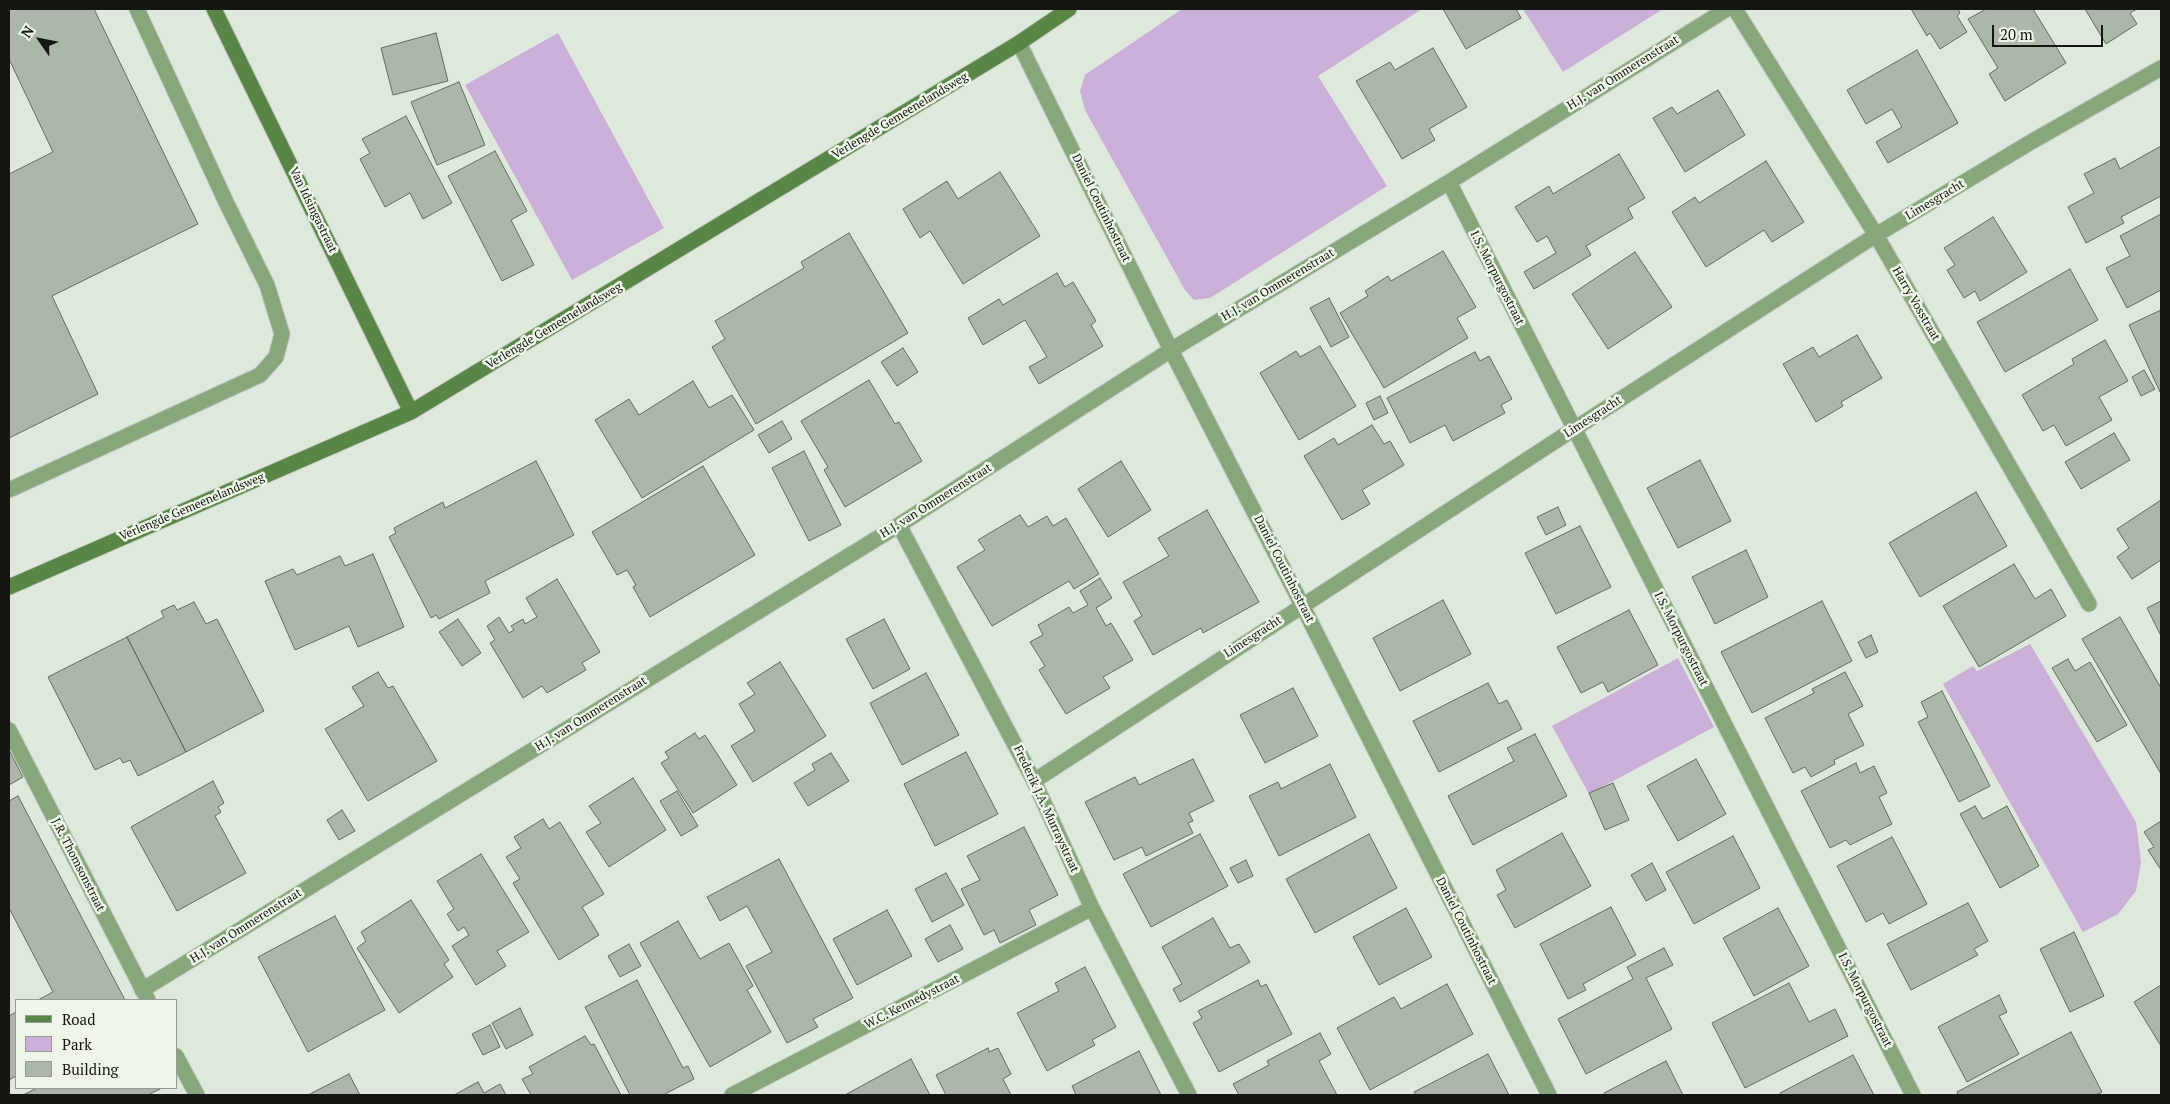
<!DOCTYPE html>
<html>
<head>
<meta charset="utf-8">
<style>
	body { margin:0 }
	#map { position:relative; width:2170px; height:1104px; overflow:hidden; background:#dfe8dc; font-family:"PT Serif",serif }
	canvas { display:block }
	.frame { position:absolute; inset:0; border:10px solid #131611; pointer-events:none }
	.legend { position:absolute; left:15px; top:999px; width:162px; height:90px; box-sizing:border-box; background:#edf6e9; border:1px solid #969c93; margin:0; padding:6px 9px; list-style:none; font-size:15px; color:#131611 }
	.legend li { display:flex; align-items:center; gap:10px; height:25px }
	.legend b { width:25px; border:1px solid #969c93 }
	.north { position:absolute; left:15px; top:15px; width:50px; height:50px; -webkit-text-stroke:4px #edf6e9; paint-order:stroke; rotate:303deg; font-size:14px; font-weight:700; line-height:20px; text-align:center; color:#131611 }
	.north::after { content:''; display:block; margin:auto; width:18px; height:22px; background:#131611; clip-path:polygon(50% 0,100% 100%,50% 72%,0 100%) }
	.scale { position:absolute; left:1992px; top:25px; width:111px; height:22px; box-sizing:border-box; border:2px solid #131611; border-top:0; padding-left:6px; font-size:15px; line-height:18px; white-space:nowrap; color:#131611; -webkit-text-stroke:4px #edf6e9; paint-order:stroke }
</style>
</head>
<body>
<div id="map">
<canvas width="2170" height="1104"></canvas>
<div class="frame"></div>
<ul class="legend">
<li><b style="height:6px;background:#598646"></b>Road</li>
<li><b style="height:14px;background:#caafd8"></b>Park</li>
<li><b style="height:14px;background:#adb6aa"></b>Building</li>
</ul>
<div class="north">N</div>
<div class="scale">20 m</div>
</div>
<script>
const c = document.querySelector('canvas').getContext('2d');
c.lineJoin = 'round';
function paint(path, color) { c.fillStyle = color; c.fill(path, 'evenodd'); }
const toPath = rows => new Path2D(rows.map(r => 'M' + r).join(''));
function stroke(path, color, width, dash) { c.strokeStyle = color; c.lineWidth = width; c.lineCap = dash ? 'butt' : 'round'; c.setLineDash(dash || []); c.stroke(path); }
function label(font, color, halo, rows, align = 'center') {
  c.font = font + ' "PT Serif",serif'; c.lineWidth = 5; c.setLineDash([]); c.textBaseline = 'middle'; c.strokeStyle = halo; c.fillStyle = color; for (const [text, x, y, turn = 0] of rows) {
    c.save(); c.translate(x, y); c.rotate((+turn || 0) * Math.PI / 180); c.textAlign = isNaN(turn) ? turn : align; if (halo) c.strokeText(text, 0, 0); c.fillText(text, 0, 0); c.restore();
  }
}
paint(toPath([
	[1182,9,1422,9,1318,76,1387,186,1210,298,1194,300,1185,290,1085,110,1080,91,1085,75],
	[1523,9,1663,9,1563,72],
	[558,33,664,228,572,280,465,85],
	[2030,644,2136,822,2141,862,2136,891,2118,914,2083,932,1943,684,1973,666,1977,671],
	[1678,658,1714,727,1589,794,1552,726]
]), '#caafd8');
const building = toPath([
	[9,9,94,9,198,224,52,296,98,394,9,438,9,174,53,152,9,59,9,9],
	[1443,9,1516,9,1521,18,1466,49,1443,9],
	[1911,9,1958,9,1960,13,1957,16,1967,32,1940,49,1930,33,1927,36,1911,9],
	[1986,9,2033,9,2066,63,2005,101,1989,74,1998,68,1968,19,1986,9],
	[2085,9,2137,9,2130,13,2137,24,2106,44,2085,9],
	[436,33,448,81,393,95,381,48,436,33],
	[1433,48,1467,107,1429,129,1435,140,1402,159,1356,81,1390,62,1395,70,1433,48],
	[1917,50,1958,123,1888,163,1876,142,1902,127,1892,109,1866,124,1847,90,1917,50],
	[459,82,485,145,437,165,411,102,459,82],
	[1718,90,1745,135,1685,172,1653,118,1672,107,1677,114,1718,90],
	[406,116,452,203,423,219,410,193,385,207,360,159,370,153,362,139,406,116],
	[2161,146,2161,196,2121,217,2124,223,2086,243,2068,207,2094,193,2084,174,2115,158,2120,169,2161,146],
	[495,151,527,211,511,220,534,265,502,281,448,176,495,151],
	[1619,154,1645,198,1628,208,1633,218,1586,246,1591,255,1534,289,1524,272,1556,253,1547,236,1537,242,1515,207,1549,186,1553,194,1619,154],
	[1766,161,1804,222,1772,242,1764,230,1706,267,1672,212,1695,197,1699,203,1766,161],
	[1000,172,1040,236,963,284,930,231,920,238,903,209,947,181,958,199,1000,172],
	[2161,214,2161,290,2127,308,2106,268,2130,256,2120,236,2161,214],
	[1993,217,2027,272,1980,301,1975,291,1964,298,1947,270,1955,265,1944,248,1993,217],
	[849,233,908,333,756,424,712,347,725,339,715,321,804,268,801,262,849,233],
	[1443,251,1476,307,1457,318,1468,338,1384,388,1340,313,1368,296,1365,291,1388,276,1391,281,1443,251],
	[1635,252,1672,307,1608,349,1572,294,1635,252],
	[2070,269,2098,320,2005,372,1977,322,2070,269],
	[1057,273,1065,287,1073,282,1096,321,1091,325,1103,346,1039,384,1029,367,1047,357,1025,320,983,345,968,318,999,299,1003,305,1057,273],
	[1329,298,1349,337,1331,347,1310,308,1329,298],
	[2161,310,2161,392,2160,392,2129,325,2161,310],
	[1857,335,1882,378,1841,402,1843,406,1816,422,1783,364,1813,347,1819,357,1857,335],
	[2105,340,2128,381,2099,397,2112,420,2066,446,2054,425,2043,431,2022,395,2074,364,2072,359,2105,340],
	[1320,346,1356,406,1299,440,1260,373,1296,351,1300,357,1320,346],
	[903,348,918,372,897,386,881,362,903,348],
	[1475,352,1480,361,1489,356,1512,399,1501,405,1505,413,1453,441,1445,425,1410,443,1387,398,1475,352],
	[2144,370,2155,389,2141,396,2132,377,2144,370],
	[869,380,895,424,899,422,922,461,845,507,824,470,828,467,801,421,869,380],
	[693,381,709,408,732,395,754,430,642,498,595,420,629,399,639,415,693,381],
	[1380,396,1388,413,1374,420,1366,403,1380,396],
	[782,421,792,439,769,453,758,435,782,421],
	[1372,425,1384,444,1390,441,1404,465,1362,490,1370,504,1342,520,1304,456,1334,438,1338,445,1372,425],
	[2114,433,2130,460,2081,489,2065,462,2114,433],
	[804,451,841,525,809,541,772,468,804,451],
	[1700,460,1731,521,1678,548,1647,488,1700,460],
	[536,461,574,535,485,581,490,593,439,619,436,615,431,618,389,537,396,533,394,528,443,502,445,508,536,461],
	[1121,461,1151,510,1108,537,1078,489,1121,461],
	[703,466,755,555,650,617,633,587,636,585,627,570,617,575,592,532,703,466],
	[1976,492,2007,546,1920,597,1889,543,1976,492],
	[2161,500,2161,560,2132,579,2117,557,2129,548,2117,529,2161,500],
	[1558,507,1566,525,1546,535,1537,517,1558,507],
	[1207,510,1259,602,1203,633,1201,628,1153,655,1134,621,1142,616,1123,582,1169,556,1158,538,1207,510],
	[1020,515,1028,527,1047,516,1053,526,1066,518,1099,574,1074,589,1069,581,992,626,957,567,985,550,978,540,1020,515],
	[1580,526,1611,587,1556,614,1525,553,1580,526],
	[1746,550,1768,597,1715,624,1692,577,1746,550],
	[373,554,404,627,358,647,349,626,295,650,265,581,293,569,297,575,340,556,345,566,373,554],
	[2014,564,2035,599,2051,589,2066,616,1979,667,1943,606,2014,564],
	[1100,578,1112,598,1096,608,1106,626,1111,623,1133,660,1103,677,1110,688,1066,714,1039,670,1045,666,1030,642,1043,635,1038,625,1069,607,1073,613,1088,605,1080,591,1100,578],
	[557,579,600,652,582,663,586,670,547,693,542,686,523,698,490,643,495,640,487,626,499,617,509,633,514,630,511,626,523,619,525,624,537,617,526,598,557,579],
	[1443,600,1471,654,1400,691,1373,638,1443,600],
	[1822,601,1852,661,1752,713,1721,652,1822,601],
	[2161,601,2161,636,2147,608,2161,601],
	[194,602,206,624,217,619,264,711,186,752,127,637,164,617,161,611,174,605,177,610,194,602],
	[1629,610,1658,665,1608,692,1603,682,1581,693,1557,647,1629,610],
	[2120,617,2161,688,2161,774,2082,639,2120,617],
	[458,619,481,653,462,666,439,632,458,619],
	[884,619,910,669,873,689,846,639,884,619],
	[1871,635,1878,652,1866,658,1858,642,1871,635],
	[127,637,186,752,138,776,130,760,123,763,120,758,95,770,48,677,127,637],
	[2068,659,2075,671,2090,662,2127,725,2097,742,2052,668,2068,659],
	[780,662,826,736,753,782,731,746,755,731,739,704,755,694,747,683,780,662],
	[378,672,388,688,393,686,437,761,368,801,325,729,364,706,352,687,378,672],
	[1845,672,1863,706,1848,714,1864,745,1834,760,1835,764,1811,777,1805,767,1793,773,1765,718,1814,693,1812,689,1845,672],
	[926,673,959,735,902,765,870,703,926,673],
	[1488,683,1499,704,1507,700,1522,729,1439,772,1413,721,1488,683],
	[1293,688,1318,736,1265,763,1240,715,1293,688],
	[1942,691,1990,786,1959,802,1918,722,1928,717,1921,702,1942,691],
	[695,733,699,739,705,735,737,785,693,813,661,763,669,758,665,752,695,733],
	[1535,734,1567,796,1473,845,1448,796,1514,761,1507,748,1535,734],
	[9,750,23,777,9,785,9,750],
	[966,752,998,814,935,846,904,784,966,752],
	[831,753,849,781,808,806,794,783,815,770,812,764,831,753],
	[1193,759,1214,801,1189,813,1193,821,1188,823,1193,833,1146,856,1142,847,1114,860,1085,802,1135,777,1139,785,1193,759],
	[1696,759,1726,814,1678,841,1647,786,1696,759],
	[1856,763,1860,773,1874,766,1887,793,1879,797,1892,824,1850,845,1846,840,1830,848,1801,791,1856,763],
	[1330,764,1356,817,1279,856,1249,796,1278,782,1281,789,1330,764],
	[633,778,666,830,609,867,586,832,601,823,589,806,633,778],
	[213,781,224,803,218,807,221,812,215,816,246,873,177,911,131,827,213,781],
	[1613,783,1629,820,1605,830,1589,793,1613,783],
	[677,791,698,826,681,836,660,801,677,791],
	[18,796,125,1000,38,1000,53,992,9,908,9,801,18,796],
	[1975,806,1983,819,2007,806,2039,866,2000,888,1960,814,1975,806],
	[342,810,355,831,339,840,327,820,342,810],
	[543,819,549,829,560,822,604,894,582,907,599,935,559,960,513,883,520,879,506,857,521,848,514,837,543,819],
	[2161,821,2161,870,2148,850,2154,847,2144,832,2161,821],
	[1024,827,1058,895,1029,910,1036,925,1000,943,994,930,984,935,961,889,980,880,967,856,1024,827],
	[1562,833,1591,886,1515,928,1497,895,1506,890,1496,870,1562,833],
	[1200,834,1228,886,1151,927,1123,874,1200,834],
	[1369,834,1397,888,1315,933,1286,879,1369,834],
	[1733,836,1760,888,1694,924,1666,872,1733,836],
	[1892,837,1927,904,1889,924,1883,913,1866,922,1837,866,1892,837],
	[481,854,529,932,497,951,506,966,476,985,452,946,469,935,464,927,458,931,447,914,454,909,437,881,481,854],
	[779,859,853,998,813,1019,818,1027,787,1043,746,966,772,952,747,906,720,921,707,897,779,859],
	[1246,860,1253,876,1238,883,1230,868,1246,860],
	[1652,863,1666,890,1646,901,1631,875,1652,863],
	[946,873,964,905,932,922,915,889,946,873],
	[411,900,449,960,444,964,453,977,399,1013,357,948,366,941,361,932,411,900],
	[1968,903,1988,941,1974,949,1978,955,1911,990,1887,944,1968,903],
	[1611,907,1636,955,1583,984,1586,990,1568,999,1540,944,1611,907],
	[1406,908,1432,957,1379,985,1353,937,1406,908],
	[1778,908,1809,966,1754,996,1723,938,1778,908],
	[887,910,912,956,857,985,833,939,887,910],
	[335,916,385,1010,308,1052,258,957,335,916],
	[1213,918,1230,948,1239,944,1250,962,1180,1002,1173,989,1182,984,1162,947,1213,918],
	[678,921,700,959,729,943,753,986,747,990,771,1032,710,1067,640,943,678,921],
	[950,925,963,949,938,962,925,939,950,925],
	[2074,932,2104,996,2070,1012,2040,949,2074,932],
	[629,944,641,966,620,977,608,956,629,944],
	[1664,948,1673,965,1646,978,1672,1029,1586,1074,1558,1019,1633,979,1627,967,1664,948],
	[1085,967,1116,1027,1092,1040,1095,1045,1047,1071,1017,1013,1059,991,1055,983,1085,967],
	[637,980,683,1068,688,1066,694,1079,663,1095,630,1095,585,1007,637,980],
	[1258,980,1261,987,1266,984,1292,1034,1219,1072,1193,1023,1202,1018,1198,1011,1258,980],
	[1789,983,1809,1022,1835,1009,1848,1036,1745,1088,1712,1023,1789,983],
	[1447,984,1473,1034,1370,1090,1337,1028,1394,997,1401,1009,1447,984],
	[2161,985,2161,1046,2134,1002,2161,985],
	[1999,995,2007,1012,1999,1016,2019,1054,1967,1082,1938,1027,1999,995],
	[520,1008,533,1035,506,1049,492,1023,520,1008],
	[16,1012,16,1076,9,1080,9,1016,16,1012],
	[490,1025,500,1047,483,1055,472,1034,490,1025],
	[2071,1032,2102,1092,2096,1095,1958,1095,1957,1092,2071,1032],
	[1320,1033,1331,1054,1319,1061,1337,1095,1239,1095,1233,1084,1269,1065,1267,1061,1320,1033],
	[585,1036,591,1045,594,1044,621,1095,531,1095,522,1079,533,1074,529,1067,585,1036],
	[988,1048,989,1052,998,1048,1011,1074,1003,1079,1011,1095,946,1095,936,1075,988,1048],
	[1139,1051,1161,1095,1076,1095,1072,1086,1139,1051],
	[1488,1054,1509,1095,1416,1095,1414,1092,1488,1054],
	[1853,1055,1874,1095,1781,1095,1780,1093,1853,1055],
	[911,1059,930,1095,845,1095,911,1059],
	[1666,1061,1683,1095,1605,1095,1604,1093,1666,1061],
	[349,1074,360,1095,308,1095,349,1074],
	[478,1082,484,1093,500,1084,506,1095,454,1095,478,1082],
	[37,1088,162,1088,148,1095,23,1095,37,1088]
]);
paint(building, '#adb6aa');
stroke(building, '#636b61', 1);
const lane = toPath([
	[9,490,260,375,276,357,282,334,267,285,226,202,137,9]
]);
const street = toPath([
	[1735,9,1876,235,2089,604],
	[1019,43,1171,350,1302,605,1549,1095],
	[1449,182,1913,1095],
	[899,525,1034,781,1092,908,1189,1095],
	[9,730,148,1000],
	[1034,781,1574,429,1876,235,2031,142,2161,68],
	[142,990,899,525,1171,350,1449,182,1727,9],
	[176,1056,197,1095],
	[732,1095,1092,908]
]);
const secondary = toPath([
	[214,9,411,412],
	[9,587,411,412,1019,43,1069,9]
]);
stroke(lane, '#bec6bc', 17);
stroke(street, '#bec6bc', 17);
stroke(secondary, '#bec6bc', 17);
stroke(lane, '#87a67b', 15);
stroke(street, '#87a67b', 15);
stroke(secondary, '#598646', 15);
label('12px', '#131611', '#edf6e9', [
	["H.J. van Ommerenstraat",1623,73,-32],
	["Verlengde Gemeenelandsweg",900,116,-31],
	["Limesgracht",1935,200,-31],
	["Daniel Coutinhostraat",1101,208,64],
	["Van Idsingastraat",313,210,64],
	["I.S. Morpurgostraat",1497,278,63],
	["H.J. van Ommerenstraat",1278,285,-31],
	["Harry Vosstraat",1916,304,60],
	["Verlengde Gemeenelandsweg",554,326,-31],
	["Limesgracht",1593,417,-33],
	["H.J. van Ommerenstraat",936,501,-32],
	["Verlengde Gemeenelandsweg",192,507,-23],
	["Daniel Coutinhostraat",1284,569,63],
	["Limesgracht",1253,637,-33],
	["I.S. Morpurgostraat",1681,639,63],
	["H.J. van Ommerenstraat",591,714,-32],
	["Frederik J.A. Murraystraat",1046,809,65],
	["J.R. Thomsonstraat",78,865,63],
	["H.J. van Ommerenstraat",246,926,-32],
	["Daniel Coutinhostraat",1466,931,63],
	["I.S. Morpurgostraat",1865,1000,63],
	["W.C. Kennedystraat",912,1002,-27]
]);
</script>
</body>
</html>
